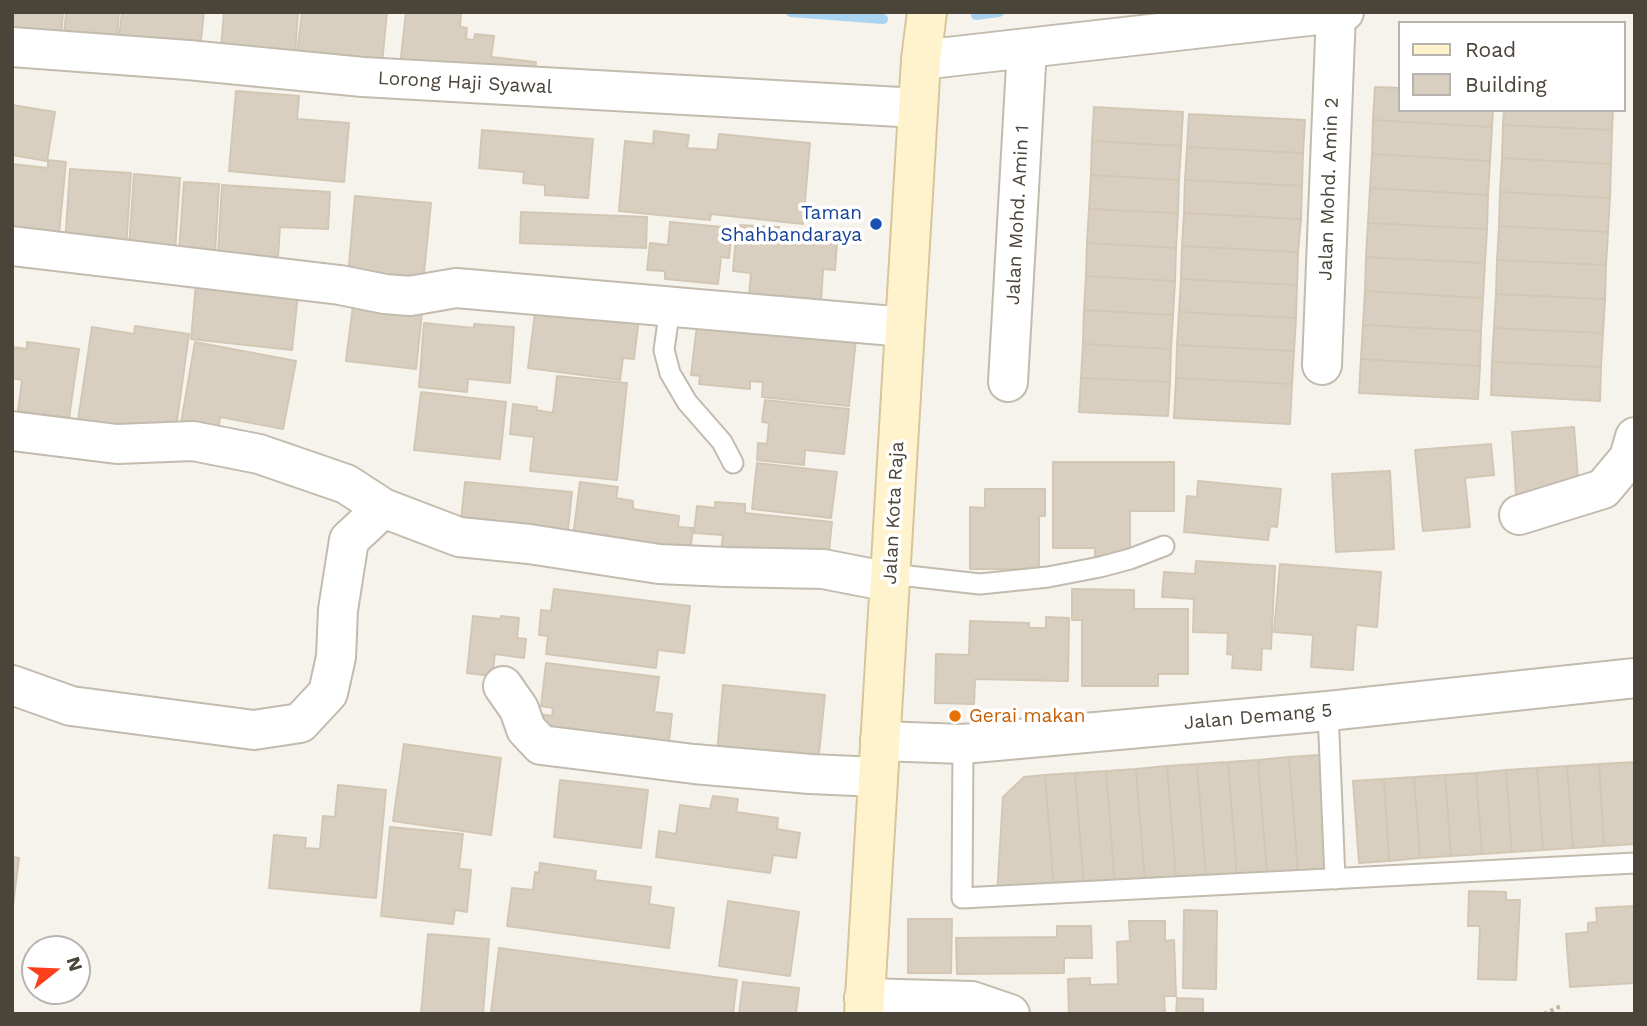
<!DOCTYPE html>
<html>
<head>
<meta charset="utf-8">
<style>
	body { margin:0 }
	#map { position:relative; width:1647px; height:1026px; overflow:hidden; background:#f6f3ec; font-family:"Work Sans",sans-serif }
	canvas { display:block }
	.frame { position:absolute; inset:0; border:14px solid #4b4439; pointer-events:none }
	.legend { position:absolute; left:1398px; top:21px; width:228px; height:91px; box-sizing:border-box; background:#fff; border:2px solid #b7b4b0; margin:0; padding:9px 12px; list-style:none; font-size:21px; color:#4b4439 }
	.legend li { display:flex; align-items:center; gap:14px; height:35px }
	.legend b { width:35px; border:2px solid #b7b4b0 }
	.north { position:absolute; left:21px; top:935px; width:70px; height:70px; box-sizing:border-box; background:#fff; border:2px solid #b7b4b0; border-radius:50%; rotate:72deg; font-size:19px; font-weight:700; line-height:28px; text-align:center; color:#4b4439 }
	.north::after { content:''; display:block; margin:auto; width:24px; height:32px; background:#fc3f1d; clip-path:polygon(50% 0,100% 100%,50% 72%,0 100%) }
</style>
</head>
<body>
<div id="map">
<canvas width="1647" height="1026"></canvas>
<div class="frame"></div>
<ul class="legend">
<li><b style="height:9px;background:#fff3cd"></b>Road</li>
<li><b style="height:19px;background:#d8cfc1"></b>Building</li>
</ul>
<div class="north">N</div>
</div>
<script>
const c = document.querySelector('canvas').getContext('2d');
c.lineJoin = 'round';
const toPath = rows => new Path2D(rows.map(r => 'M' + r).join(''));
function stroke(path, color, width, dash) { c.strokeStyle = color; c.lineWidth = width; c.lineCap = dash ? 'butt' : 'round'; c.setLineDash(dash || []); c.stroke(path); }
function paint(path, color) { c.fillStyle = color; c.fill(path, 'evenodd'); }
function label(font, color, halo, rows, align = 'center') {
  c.font = font + ' "Work Sans",sans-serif'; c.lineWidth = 7; c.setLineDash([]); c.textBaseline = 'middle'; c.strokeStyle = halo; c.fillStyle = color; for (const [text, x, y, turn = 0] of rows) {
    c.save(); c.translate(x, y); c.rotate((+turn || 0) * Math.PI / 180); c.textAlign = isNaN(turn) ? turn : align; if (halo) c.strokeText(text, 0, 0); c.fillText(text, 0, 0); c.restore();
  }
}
stroke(toPath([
	[791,12,883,19],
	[976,15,999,12]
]), '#a9d4f2', 10);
const building = toPath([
	[12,12,63,12,61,38,12,35,12,12],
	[66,12,119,12,117,40,64,36,66,12],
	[122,12,204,12,200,49,119,38,122,12],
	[224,12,298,12,295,54,221,49,224,12],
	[302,12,387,12,382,63,297,54,302,12],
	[406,12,461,12,460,27,467,28,466,39,474,40,475,34,494,36,491,57,536,62,533,86,400,66,406,12],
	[1375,87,1400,88,1400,110,1493,110,1492,127,1373,120,1375,87],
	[236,91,299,96,297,119,349,123,344,182,229,171,236,91],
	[12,105,55,112,47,161,12,155,12,105],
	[1094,107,1183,112,1181,146,1092,141,1094,107],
	[1504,110,1613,110,1612,130,1503,125,1504,110],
	[1189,114,1305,120,1303,153,1187,147,1189,114],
	[1373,120,1492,127,1490,161,1372,154,1373,120],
	[1503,125,1612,130,1611,164,1502,158,1503,125],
	[482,130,593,139,588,198,545,195,545,185,523,183,524,172,479,168,482,130],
	[654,131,689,135,687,148,717,150,719,134,810,143,803,224,711,214,710,220,619,211,625,141,653,144,654,131],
	[1092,141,1181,146,1179,180,1091,175,1092,141],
	[1187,147,1303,153,1302,186,1185,180,1187,147],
	[1372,154,1490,161,1488,195,1370,188,1372,154],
	[1502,158,1611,164,1610,198,1500,192,1502,158],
	[48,160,66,162,58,244,12,240,12,164,48,168,48,160],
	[70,169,131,173,126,249,65,245,70,169],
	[134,174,180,178,175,251,129,248,134,174],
	[1091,175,1179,180,1178,213,1089,209,1091,175],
	[1185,180,1302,186,1301,219,1184,213,1185,180],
	[184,182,219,184,215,254,179,252,184,182],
	[222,185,330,192,328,229,280,227,278,257,218,253,222,185],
	[1370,188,1488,195,1487,229,1368,223,1370,188],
	[1500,192,1610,198,1608,232,1499,226,1500,192],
	[355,196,431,203,423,283,348,276,355,196],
	[1089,209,1178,213,1176,248,1087,243,1089,209],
	[521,212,647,217,646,248,520,243,521,212],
	[1184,213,1301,219,1298,252,1182,246,1184,213],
	[670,222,732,228,729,258,721,257,718,284,665,279,665,271,647,270,650,243,668,245,670,222],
	[1368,223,1487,229,1485,263,1366,257,1368,223],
	[737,225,779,227,778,237,837,242,835,270,823,269,821,302,749,296,751,273,733,271,737,225],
	[1499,226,1608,232,1606,265,1497,260,1499,226],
	[1087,243,1176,248,1175,281,1086,276,1087,243],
	[1182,246,1298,252,1297,285,1181,279,1182,246],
	[1366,257,1485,263,1483,298,1365,291,1366,257],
	[1497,260,1606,265,1605,299,1496,294,1497,260],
	[1086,276,1175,281,1173,315,1084,310,1086,276],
	[1181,279,1297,285,1296,318,1179,312,1181,279],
	[196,283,298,294,292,350,191,339,196,283],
	[1365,291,1483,298,1481,331,1363,325,1365,291],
	[1496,294,1605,299,1603,333,1494,328,1496,294],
	[353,305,422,313,416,369,346,361,353,305],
	[1084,310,1173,315,1171,349,1083,344,1084,310],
	[1179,312,1296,318,1294,351,1177,345,1179,312],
	[535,313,639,318,634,359,623,358,620,380,528,368,535,313],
	[424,323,474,328,474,324,514,327,510,383,468,379,467,392,419,387,424,323],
	[697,325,856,339,849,406,762,397,763,382,750,381,750,389,699,384,700,376,691,375,697,325],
	[1363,325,1481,331,1480,366,1361,359,1363,325],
	[135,326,189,334,174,442,77,427,92,327,134,334,135,326],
	[1494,328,1603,333,1601,367,1492,362,1494,328],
	[27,342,79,349,69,418,18,411,22,380,12,378,12,347,27,349,27,342],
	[195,342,296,361,283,429,220,417,217,436,180,429,195,342],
	[1083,344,1171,349,1170,382,1081,378,1083,344],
	[1177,345,1294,351,1292,384,1176,378,1177,345],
	[1361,359,1480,366,1478,399,1359,393,1361,359],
	[1492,362,1601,367,1600,401,1491,395,1492,362],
	[557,376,627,383,617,480,530,471,534,437,510,434,513,404,537,407,536,410,553,413,557,376],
	[1081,378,1170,382,1168,416,1079,412,1081,378],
	[1176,378,1292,384,1290,424,1174,418,1176,378],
	[421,392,506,402,500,459,414,450,421,392],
	[765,400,849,409,844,454,805,450,804,465,757,460,758,443,767,444,769,423,762,422,765,400],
	[1574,427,1579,491,1516,495,1512,432,1574,427],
	[1491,444,1494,475,1465,478,1470,527,1423,531,1415,450,1491,444],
	[1053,462,1174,462,1174,511,1130,511,1130,556,1095,556,1095,548,1053,548,1053,462],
	[757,463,837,472,831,518,752,509,757,463],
	[1390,471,1394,549,1336,552,1332,474,1390,471],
	[1198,481,1281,489,1277,527,1270,526,1268,540,1184,532,1187,496,1197,497,1198,481],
	[465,482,572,492,567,539,460,529,465,482],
	[580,482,618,487,616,498,633,501,633,509,679,516,678,527,693,528,689,561,572,545,580,482],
	[985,489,1045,489,1045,516,1039,516,1039,569,970,569,970,507,985,508,985,489],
	[715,502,745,504,745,513,832,522,828,561,721,551,723,535,694,533,697,506,715,508,715,502],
	[1196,561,1275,566,1271,649,1262,648,1261,670,1232,668,1233,655,1227,654,1228,633,1193,632,1194,599,1162,597,1164,572,1195,574,1196,561],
	[1280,564,1381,572,1377,627,1356,625,1353,670,1311,667,1313,635,1274,632,1280,564],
	[554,589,690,606,684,653,658,650,656,668,546,654,548,636,539,635,541,610,551,611,554,589],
	[1072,589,1134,590,1134,609,1188,609,1188,674,1158,674,1158,686,1082,686,1082,620,1072,620,1072,589],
	[473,616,500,619,501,616,519,618,517,638,526,639,524,658,495,654,492,676,467,673,473,616],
	[1046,617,1069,618,1068,681,975,679,974,704,935,703,936,654,969,655,970,621,1029,623,1029,628,1046,628,1046,617],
	[546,663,659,677,654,712,672,714,668,751,541,745,533,713,552,716,553,708,541,706,546,663],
	[723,685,825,695,818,763,717,753,723,685],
	[404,744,501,758,491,835,393,821,404,744],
	[1319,755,1328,870,1298,873,1289,757,1319,755],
	[1289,757,1298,873,1267,875,1258,760,1289,757],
	[1258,760,1267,875,1237,877,1228,762,1258,760],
	[1228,762,1237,877,1206,879,1197,764,1228,762],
	[1635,762,1635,844,1604,846,1599,764,1635,762],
	[1197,764,1206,879,1176,881,1167,766,1197,764],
	[1599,764,1604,846,1573,848,1567,766,1599,764],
	[1167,766,1176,881,1145,884,1136,769,1167,766],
	[1567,766,1573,848,1543,850,1537,768,1567,766],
	[1537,768,1543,850,1512,852,1506,770,1537,768],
	[1136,769,1145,884,1115,886,1106,771,1136,769],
	[1506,770,1512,852,1482,854,1476,773,1506,770],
	[1106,771,1115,886,1084,888,1075,773,1106,771],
	[1075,773,1084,888,1054,890,1045,775,1075,773],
	[1476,773,1482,854,1451,856,1445,775,1476,773],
	[1045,775,1054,890,997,895,1003,797,1024,777,1045,775],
	[1445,775,1451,856,1420,858,1414,777,1445,775],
	[1414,777,1420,858,1389,861,1384,779,1414,777],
	[1384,779,1389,861,1359,863,1353,781,1384,779],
	[560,780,648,790,641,848,554,837,560,780],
	[338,785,386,790,376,898,269,888,274,835,306,838,305,848,320,849,323,816,335,817,338,785],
	[713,796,738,799,736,812,778,818,777,829,800,833,796,858,773,855,770,873,656,857,659,831,676,834,680,805,710,809,713,796],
	[390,827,463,834,459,869,471,870,467,912,455,910,453,924,381,916,390,827],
	[12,857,19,858,12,913,12,857],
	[540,863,596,871,595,880,651,887,649,904,674,908,669,948,507,926,512,888,533,890,535,872,539,873,540,863],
	[1469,891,1506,892,1506,900,1520,900,1516,980,1478,979,1480,926,1468,926,1469,891],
	[728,901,799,912,790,976,719,966,728,901],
	[1635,906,1635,983,1570,987,1566,934,1588,932,1588,923,1597,922,1596,908,1635,906],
	[1184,910,1217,911,1216,989,1183,988,1184,910],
	[908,919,952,919,951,973,908,973,908,919],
	[1129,921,1165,921,1165,941,1174,940,1176,996,1164,996,1165,1014,1069,1014,1068,979,1090,978,1090,985,1118,984,1117,942,1130,941,1129,921],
	[1057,926,1091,926,1092,958,1064,958,1064,973,957,974,956,938,1057,937,1057,926],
	[428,934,489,939,483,1014,421,1014,428,934],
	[499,948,737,980,733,1014,507,1014,491,1012,499,948],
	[743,982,799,988,796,1014,739,1014,743,982],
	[1177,998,1203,999,1203,1014,1176,1014,1177,998]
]);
paint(building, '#d8cfc1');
stroke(building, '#d3c7b4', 2);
const lane = toPath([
	[670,307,664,350,670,373,687,402,722,442,733,463],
	[890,574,980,584,1048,577,1100,567,1130,559,1164,546],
	[1328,711,1335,879],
	[963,744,962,898,1635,863]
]);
const street = toPath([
	[12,47,188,60,363,77,918,108],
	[921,60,1344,12],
	[12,246,340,285,385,294,410,296,456,288,905,327],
	[1322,365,1336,13],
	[1008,382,1027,48],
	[12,431,117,444,193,441,259,454,346,484,383,508,459,537,529,544,659,564,726,567,823,569,890,582],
	[1519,515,1603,489,1629,458,1635,437],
	[12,685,71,706,254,730,300,723,328,693,336,657,338,610,349,540,383,508],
	[503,686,519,709,526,729,541,745,694,764,810,774,878,777],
	[880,741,963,744,1328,711,1635,678],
	[864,998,972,1001,1010,1014]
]);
const secondary = toPath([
	[864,1014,921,60,927,12]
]);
stroke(lane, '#c2bbae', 23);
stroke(street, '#c2bbae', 42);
stroke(secondary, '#d6c79b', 42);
stroke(toPath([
	[1544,1014,1561,1006]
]), '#c4b79f', 4.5, [3.5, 3.5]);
stroke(lane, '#fff', 19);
stroke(street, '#fff', 38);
stroke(secondary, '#fff3cd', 38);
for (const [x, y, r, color] of [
	[876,224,7,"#1a4fb4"],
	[955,716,7,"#e8710a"]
]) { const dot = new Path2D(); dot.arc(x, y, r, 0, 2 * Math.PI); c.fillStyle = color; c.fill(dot); stroke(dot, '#fff', 2.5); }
label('19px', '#4b4439', '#fff', [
	["Lorong Haji Syawal",465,83,3],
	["Jalan Mohd. Amin 2",1329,189,-88],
	["Jalan Mohd. Amin 1",1018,215,-87],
	["Jalan Kota Raja",894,513,-87],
	["Jalan Demang 5",1258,717,-5]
]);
label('19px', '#164399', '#fff', [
	["Taman",862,213],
	["Shahbandaraya",862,235]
], 'right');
label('19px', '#c56008', '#fff', [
	["Gerai makan",969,716]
], 'left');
</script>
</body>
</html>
